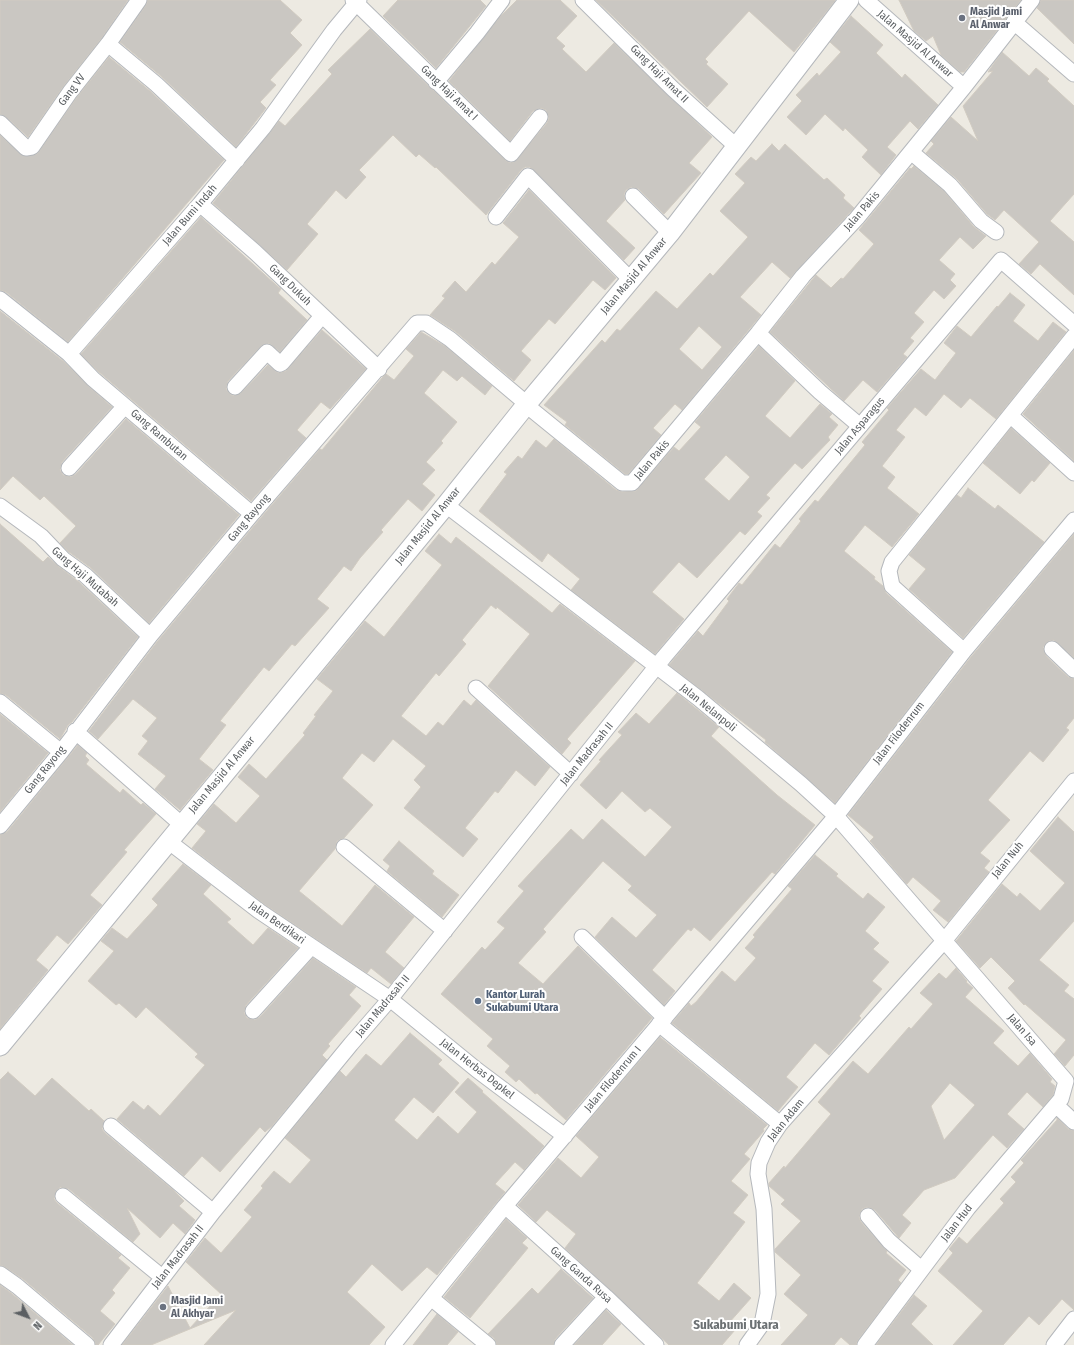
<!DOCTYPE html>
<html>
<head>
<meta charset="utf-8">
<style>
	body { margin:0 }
	#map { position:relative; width:1074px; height:1345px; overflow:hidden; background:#edeae2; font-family:"Fira Sans Condensed",sans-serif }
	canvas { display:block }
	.north { position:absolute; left:8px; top:1297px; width:40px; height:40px; -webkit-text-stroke:3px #fff; paint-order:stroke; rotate:132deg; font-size:11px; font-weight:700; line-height:16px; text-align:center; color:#5b5f62 }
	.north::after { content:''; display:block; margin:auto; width:14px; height:18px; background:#5b5f62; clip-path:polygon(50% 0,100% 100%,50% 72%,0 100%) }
</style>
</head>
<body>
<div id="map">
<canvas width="1074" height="1345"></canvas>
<div class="north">N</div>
</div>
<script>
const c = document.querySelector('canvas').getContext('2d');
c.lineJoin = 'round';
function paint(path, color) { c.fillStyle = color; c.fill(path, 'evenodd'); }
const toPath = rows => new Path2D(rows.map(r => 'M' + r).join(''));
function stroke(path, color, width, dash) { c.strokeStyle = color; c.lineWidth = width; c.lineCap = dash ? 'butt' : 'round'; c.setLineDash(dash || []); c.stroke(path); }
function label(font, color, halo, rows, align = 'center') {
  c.font = font + ' "Fira Sans Condensed",sans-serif'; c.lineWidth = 4; c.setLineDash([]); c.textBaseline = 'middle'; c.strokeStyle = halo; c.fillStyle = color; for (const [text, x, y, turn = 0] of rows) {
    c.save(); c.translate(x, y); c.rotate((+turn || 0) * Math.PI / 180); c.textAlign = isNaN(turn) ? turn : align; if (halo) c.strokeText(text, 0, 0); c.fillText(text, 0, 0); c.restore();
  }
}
const building = toPath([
	[0,0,128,0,101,39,63,87,28,137,6,117,0,114,0,0],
	[148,0,280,0,302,20,290,33,302,45,270,80,276,85,260,102,266,108,236,147,162,77,120,42,146,5,148,0],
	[398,0,480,0,486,6,436,68,383,16,398,0],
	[517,0,560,0,577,16,556,38,565,46,562,49,586,72,614,43,712,137,689,163,701,173,664,214,639,189,631,187,626,190,624,194,625,200,606,221,635,248,624,260,530,167,525,167,521,170,486,215,436,167,435,168,419,154,416,157,393,135,359,170,366,177,346,199,336,190,307,224,318,234,287,270,213,203,279,121,285,126,332,74,328,70,370,29,505,160,510,163,514,162,547,123,549,118,546,110,541,108,533,111,510,141,449,81,499,18,517,0],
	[596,0,834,0,835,1,794,52,749,11,705,59,708,62,706,64,728,84,707,107,596,0],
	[899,0,1021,0,964,72,960,72,941,55,933,36,926,41,914,31,899,0],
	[1041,0,1074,0,1074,44,1037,8,1041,0],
	[851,16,883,45,876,53,902,78,905,74,938,105,918,129,910,121,887,147,896,155,881,175,862,157,868,150,845,128,843,131,825,114,806,135,787,117,802,101,796,95,817,73,819,76,841,52,830,42,851,16],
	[1002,52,1029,76,1036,68,1049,79,1047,81,1074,106,1074,194,1050,221,1074,242,1074,295,1040,264,1031,274,1019,264,1039,242,1004,210,995,220,987,214,957,179,926,153,934,144,931,141,951,117,978,141,963,106,993,71,988,72,1002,52],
	[109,57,150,91,224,160,68,342,6,292,0,290,0,135,23,156,37,154,77,97,109,57],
	[772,144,779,151,785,144,824,180,827,178,845,195,843,198,854,208,790,278,772,262,740,297,761,315,682,410,675,404,653,428,661,435,628,474,625,474,565,425,567,422,544,405,602,340,605,343,617,329,620,331,656,291,677,309,710,273,713,276,748,237,720,211,745,183,735,174,751,157,756,161,772,144],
	[699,326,722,347,702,370,679,349,699,326],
	[914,166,944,191,974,227,986,236,973,249,960,237,939,260,955,274,950,280,956,286,944,299,934,290,914,313,924,322,910,338,914,341,903,354,907,357,877,392,863,380,844,401,770,332,816,275,831,288,841,278,843,279,874,244,859,230,910,168,911,169,914,166],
	[529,190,616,278,605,290,593,280,555,324,549,319,521,351,531,360,514,381,456,332,430,315,445,298,442,296,455,281,466,292,492,262,495,265,519,237,503,223,529,190],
	[201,217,275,284,281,289,278,293,307,320,280,352,269,343,261,346,228,381,226,389,229,393,233,396,241,393,268,365,278,373,286,371,322,330,366,369,330,409,321,402,297,430,306,438,251,501,99,372,81,354,201,217],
	[1010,293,1025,305,1013,321,1038,341,1053,322,1066,332,996,419,970,398,961,408,944,394,926,416,915,407,896,430,905,437,882,466,895,477,887,488,919,514,892,547,865,525,844,551,875,577,874,579,883,586,886,593,952,652,835,803,765,742,766,740,669,665,698,631,703,636,729,601,727,599,739,583,742,585,775,544,780,548,801,521,799,519,815,500,818,502,865,445,862,442,889,410,887,408,921,369,935,380,956,353,944,343,957,326,971,337,997,306,998,307,1010,293],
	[0,311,63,361,87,385,112,407,62,462,60,470,63,475,71,477,76,474,126,419,239,515,149,623,91,568,69,552,60,543,76,526,44,496,40,500,13,476,0,490,0,311],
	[421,332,445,346,492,386,485,395,462,376,457,381,443,370,424,393,457,422,441,441,443,443,426,462,435,470,422,484,435,495,422,511,408,499,381,530,383,532,360,558,351,571,344,566,317,599,329,608,295,646,292,644,269,671,264,667,220,721,226,725,199,759,213,770,180,810,155,789,166,776,138,754,148,741,142,736,157,718,133,699,98,739,89,731,157,642,259,520,320,449,322,450,382,378,386,374,394,380,414,356,406,349,421,332],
	[759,346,795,381,765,416,790,438,820,404,832,414,829,417,838,425,828,437,830,440,802,469,795,463,766,495,770,498,757,512,762,516,745,535,740,531,697,578,679,562,652,592,684,619,655,654,571,590,580,579,548,553,542,562,479,511,507,474,504,472,518,456,522,459,536,440,546,448,554,439,616,490,622,492,636,491,674,447,679,451,701,427,695,422,759,346],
	[726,455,750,477,729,501,704,479,726,455],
	[1074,350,1074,461,1023,414,1074,350],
	[1011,428,1050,463,1034,482,1032,480,1020,494,983,463,1011,428],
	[968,488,995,509,998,505,1044,542,963,638,909,589,926,569,909,555,957,495,961,498,968,488],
	[0,524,43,562,48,557,58,566,79,582,138,637,72,722,68,725,60,739,6,695,0,693,0,524],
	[439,534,451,544,456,537,552,613,560,604,635,661,567,739,571,743,562,754,488,686,530,634,497,607,496,609,491,605,462,640,466,644,439,676,436,673,401,716,426,736,438,722,443,726,464,700,471,706,476,700,550,767,535,786,516,770,498,793,495,791,465,828,478,839,463,857,404,808,421,787,414,780,426,766,393,739,374,762,362,753,342,778,373,805,344,838,337,841,335,849,299,891,342,926,375,885,414,917,385,952,404,968,391,984,371,968,367,973,264,904,192,848,206,831,197,824,214,804,236,823,260,796,238,777,249,764,266,779,305,735,303,733,316,716,314,715,333,691,317,679,365,621,384,637,442,565,425,551,439,534],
	[1074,534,1074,658,1054,640,1049,641,1043,647,1046,656,1068,677,1074,679,1074,718,1066,728,1069,730,1043,762,1030,751,988,800,1010,820,980,853,990,861,984,868,989,872,948,922,933,910,941,901,913,877,907,884,905,882,870,841,874,837,848,815,971,657,1074,534],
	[677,693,719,727,711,736,777,795,815,825,775,874,772,872,710,941,694,927,691,931,688,929,652,970,675,991,664,1005,595,937,612,917,636,938,657,915,628,890,632,886,603,861,543,929,546,932,518,963,543,984,578,946,652,1018,566,1120,537,1093,535,1094,519,1079,516,1082,505,1072,510,1066,487,1046,493,1039,441,994,482,947,485,950,505,928,497,922,524,891,518,886,571,829,583,840,602,819,645,857,672,827,650,808,645,812,622,791,606,809,580,785,601,761,599,760,622,735,618,732,636,713,649,724,677,693],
	[0,714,48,753,0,812,0,714],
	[78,745,87,753,85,756,89,760,86,764,120,793,123,789,141,805,143,803,156,814,124,850,127,852,90,895,102,905,68,944,57,935,36,960,48,970,0,1029,0,835,7,832,78,745],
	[1058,817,1074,832,1074,921,1039,960,1069,985,1064,991,1074,999,1074,1055,1065,1066,1054,1054,1066,1040,1025,1004,1024,1005,1008,988,1015,981,991,957,980,968,956,941,1002,884,1017,897,1020,893,1040,911,1065,883,1030,851,1058,817],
	[399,841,434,871,432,874,459,895,442,917,387,871,390,866,383,860,399,841],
	[815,855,838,874,836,876,863,899,868,893,885,907,865,931,879,943,873,949,889,962,872,981,882,989,859,1016,861,1018,829,1055,815,1043,786,1077,798,1087,778,1111,672,1023,689,1003,691,1006,696,1002,722,971,735,982,756,958,745,948,755,937,753,935,792,889,788,886,815,855],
	[183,864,211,885,203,894,231,919,227,922,253,945,268,928,298,948,246,1005,244,1013,247,1018,255,1020,260,1017,313,958,356,987,349,995,361,1006,328,1044,330,1046,322,1055,327,1060,272,1126,265,1132,260,1127,220,1172,202,1156,184,1176,117,1119,133,1101,144,1110,148,1105,160,1116,205,1065,195,1057,198,1054,146,1007,136,1018,119,1003,116,1005,88,981,114,951,101,941,112,928,127,939,158,905,152,899,183,864],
	[956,968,967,981,966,982,973,988,965,997,1004,1031,993,1043,1018,1066,1030,1053,1052,1079,1050,1082,1055,1086,1053,1095,1043,1107,1027,1092,1007,1114,1024,1129,1007,1148,993,1135,955,1178,924,1190,902,1215,911,1223,899,1238,875,1210,867,1207,862,1209,859,1217,861,1222,887,1251,886,1253,906,1270,898,1280,901,1283,858,1340,856,1345,850,1345,841,1337,834,1345,781,1345,808,1315,784,1294,801,1275,775,1252,775,1249,801,1221,781,1204,785,1200,769,1186,769,1183,784,1166,785,1168,831,1114,818,1102,853,1061,868,1074,909,1027,911,1029,933,1004,920,993,939,973,946,979,956,968],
	[950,1083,975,1105,944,1140,931,1106,950,1083],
	[410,1033,442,1060,438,1064,459,1083,433,1113,414,1097,394,1120,417,1140,438,1116,458,1134,477,1112,455,1092,468,1078,483,1091,482,1092,544,1146,524,1170,515,1162,495,1184,505,1192,437,1275,427,1267,402,1291,372,1264,347,1292,385,1327,369,1345,204,1345,236,1310,151,1345,122,1345,168,1286,190,1328,221,1294,186,1262,205,1238,221,1253,252,1217,244,1210,263,1188,261,1186,274,1171,290,1184,311,1160,285,1138,340,1071,346,1077,366,1054,381,1066,410,1033],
	[660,1037,767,1125,763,1129,764,1131,744,1154,750,1159,731,1181,748,1195,733,1213,745,1222,697,1283,719,1301,734,1283,751,1298,728,1324,735,1330,722,1345,669,1345,565,1248,576,1234,547,1210,536,1222,518,1205,558,1158,581,1178,599,1157,576,1136,660,1037],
	[8,1072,35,1096,52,1078,89,1111,91,1109,104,1121,102,1129,105,1133,172,1189,184,1201,179,1206,195,1220,185,1234,173,1223,160,1238,127,1208,140,1234,133,1242,69,1189,60,1187,56,1191,54,1199,57,1203,121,1255,118,1258,130,1268,112,1290,115,1293,100,1311,115,1324,98,1345,96,1345,93,1338,23,1279,5,1267,0,1265,0,1080,8,1072],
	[1057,1118,1068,1129,1074,1131,1074,1310,1062,1299,1039,1325,1029,1316,1003,1345,953,1345,983,1311,938,1271,953,1253,949,1249,959,1237,967,1244,1004,1203,1000,1199,1016,1182,1011,1177,1024,1163,1021,1160,1057,1120,1057,1118],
	[506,1219,527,1238,522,1243,528,1248,470,1318,444,1297,506,1219],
	[561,1269,593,1298,555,1339,553,1345,497,1345,494,1338,488,1334,532,1288,538,1294,561,1269],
	[0,1285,11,1293,73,1345,0,1345,0,1285],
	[914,1295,927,1306,911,1324,933,1345,876,1345,914,1295],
	[606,1310,621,1324,602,1345,574,1345,606,1310],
	[437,1314,458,1332,447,1345,413,1345,437,1314]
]);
paint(building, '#cac7c2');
stroke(building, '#d1cbc1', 1);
const minor = toPath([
	[353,0,511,154,540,117],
	[583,0,673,89,737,147],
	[866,0,964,87],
	[1014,22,1074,74],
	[108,44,156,84,237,160],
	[436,82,477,33,502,0],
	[0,123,26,148,32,147,70,92,108,44,139,0],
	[911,152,950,185,981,221,996,232],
	[633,196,670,233],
	[200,204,255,252,379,369],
	[496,217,528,176,631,280],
	[0,299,69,354,200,204,263,128,334,30,359,0],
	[758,333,820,392,860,426],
	[69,354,93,379,252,514],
	[235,387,266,353,267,352,280,364,282,363,322,316],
	[526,405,622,483,632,483,758,333,803,276,857,218,964,87,1032,0],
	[1011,416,1074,473],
	[69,468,125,406],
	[446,505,698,698,801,784,836,816,1066,1081,1061,1099,968,1208,865,1345],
	[0,506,41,536,63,559,85,575,150,636],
	[1052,649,1074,670],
	[964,651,892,586,889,571,892,562,1074,336],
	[476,688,571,774],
	[0,702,61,752],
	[75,731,181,824],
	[0,826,61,752,150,636,252,514,417,323,426,323,450,339,527,404],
	[168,841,259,911,390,999,477,1070,565,1136],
	[344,847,445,931],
	[582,937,665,1018],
	[253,1011,311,947],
	[659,1024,780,1124],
	[1056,1105,1074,1122],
	[111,1126,213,1212],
	[63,1196,162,1277],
	[505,1206,606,1297,656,1345],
	[868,1216,889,1241,921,1269],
	[0,1274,17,1286,87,1345],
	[431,1298,488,1345],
	[111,1345,213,1212,351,1044,390,999,664,657,1001,260,1074,324],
	[393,1345,505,1206,836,816,964,651,1074,520],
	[562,1345,606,1297],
	[747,1345,762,1324,768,1294,764,1209,758,1174,759,1163,768,1142,780,1124,944,941,1074,781],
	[1054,1345,1074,1319]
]);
const tertiary = toPath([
	[0,1046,446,505,526,405,670,233,849,0]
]);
stroke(minor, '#b5b8bc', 17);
stroke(tertiary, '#b5b8bc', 21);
stroke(minor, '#fff', 15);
stroke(tertiary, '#fff', 19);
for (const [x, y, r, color] of [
	[962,18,4,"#6b7280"],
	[478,1001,4,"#5c6f8a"],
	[163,1307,4,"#6b7280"]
]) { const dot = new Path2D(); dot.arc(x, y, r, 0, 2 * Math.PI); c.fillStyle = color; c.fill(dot); stroke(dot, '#fff', 1.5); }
label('bold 11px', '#5b616d', '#fff', [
	["Masjid Jami",970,12],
	["Al Anwar",970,25],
	["Masjid Jami",171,1301],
	["Al Akhyar",171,1314]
], 'left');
label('11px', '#5b5f62', '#fff', [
	["Jalan Masjid Al Anwar",915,44,41],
	["Gang Haji Amat II",659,74,45],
	["Gang VV",72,90,-53],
	["Gang Haji Amat I",449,93,44],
	["Jalan Pakis",862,211,-49],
	["Jalan Bumi Indah",190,215,-49],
	["Jalan Masjid Al Anwar",634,276,-50],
	["Gang Dukuh",290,285,44],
	["Jalan Asparagus",860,426,-50],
	["Gang Rambutan",159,435,41],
	["Jalan Pakis",652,460,-50],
	["Gang Rayong",249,518,-50],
	["Jalan Masjid Al Anwar",428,526,-51],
	["Gang Haji Mutabah",85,577,41],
	["Jalan Nelanpoli",708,708,39],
	["Jalan Filodenrum",899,733,-52],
	["Jalan Madrasah II",587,754,-51],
	["Gang Rayong",45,770,-51],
	["Jalan Masjid Al Anwar",222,775,-50],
	["Jalan Nuh",1008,860,-51],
	["Jalan Berdikari",277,923,35],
	["Jalan Madrasah II",383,1006,-50],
	["Jalan Isa",1022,1030,49],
	["Jalan Herbas Depkel",477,1069,38],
	["Jalan Filodenrum I",613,1079,-50],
	["Jalan Adam",786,1120,-51],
	["Jalan Hud",957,1223,-52],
	["Jalan Madrasah II",178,1257,-52],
	["Gang Ganda Rusa",581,1275,42]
]);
label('bold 11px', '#4e5e75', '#fff', [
	["Kantor Lurah",486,995],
	["Sukabumi Utara",486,1008]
], 'left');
label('bold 13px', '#6c7174', '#fff', [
	["Sukabumi Utara",736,1325]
]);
</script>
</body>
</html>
